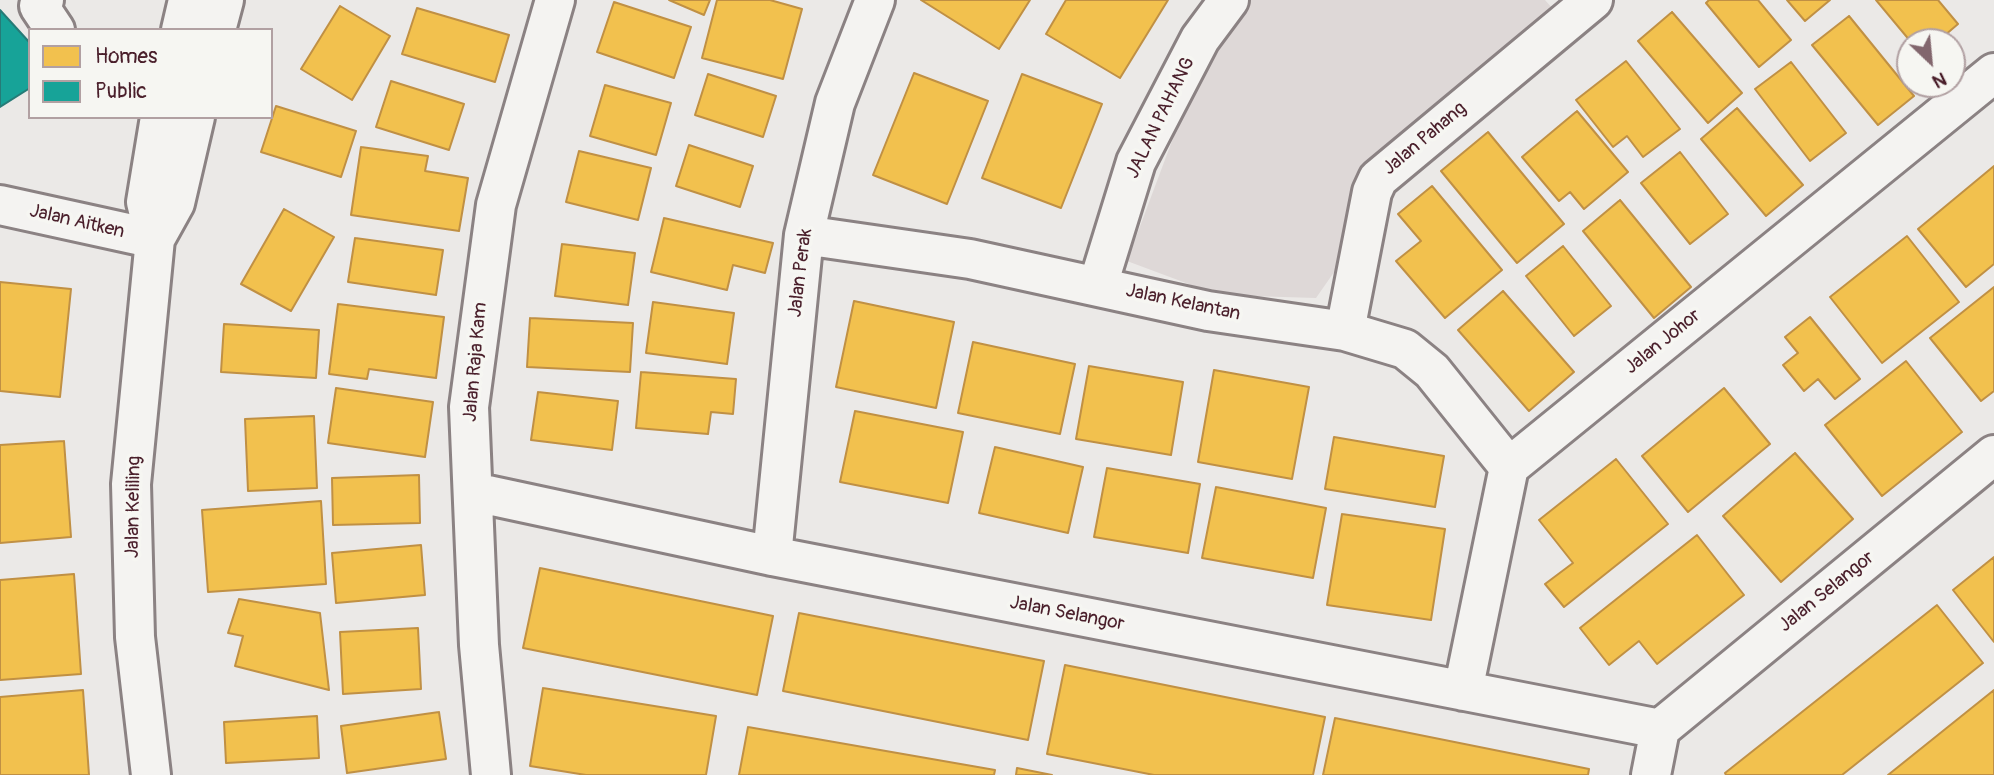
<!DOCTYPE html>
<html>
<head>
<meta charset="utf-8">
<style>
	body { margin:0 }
	#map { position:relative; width:1994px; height:775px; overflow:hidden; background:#ebe9e7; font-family:Pangolin,sans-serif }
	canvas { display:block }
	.legend { position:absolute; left:28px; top:28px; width:245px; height:91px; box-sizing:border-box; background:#f6f6f2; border:2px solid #b1a0a2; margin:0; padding:9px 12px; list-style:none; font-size:21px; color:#4a1f2b }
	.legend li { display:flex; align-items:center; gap:14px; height:35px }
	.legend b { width:35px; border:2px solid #b1a0a2 }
	.north { position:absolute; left:1896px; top:28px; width:70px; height:70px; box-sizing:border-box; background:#f6f6f2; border:2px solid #b1a0a2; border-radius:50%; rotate:154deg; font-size:19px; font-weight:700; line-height:28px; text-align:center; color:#4a1f2b }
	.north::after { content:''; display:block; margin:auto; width:24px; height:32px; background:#82666d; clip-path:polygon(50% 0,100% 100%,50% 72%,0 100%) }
</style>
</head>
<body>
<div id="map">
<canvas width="1994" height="775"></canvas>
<ul class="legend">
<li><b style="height:19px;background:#f2c14e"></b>Homes</li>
<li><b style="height:19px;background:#17a398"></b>Public</li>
</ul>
<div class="north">N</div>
</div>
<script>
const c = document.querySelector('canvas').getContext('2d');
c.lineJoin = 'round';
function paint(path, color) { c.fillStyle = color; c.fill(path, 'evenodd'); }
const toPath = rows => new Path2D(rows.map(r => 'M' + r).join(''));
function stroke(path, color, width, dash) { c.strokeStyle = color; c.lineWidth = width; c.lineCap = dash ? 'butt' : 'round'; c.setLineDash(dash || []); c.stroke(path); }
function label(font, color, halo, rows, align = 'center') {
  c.font = font + ' Pangolin,sans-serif'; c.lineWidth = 7; c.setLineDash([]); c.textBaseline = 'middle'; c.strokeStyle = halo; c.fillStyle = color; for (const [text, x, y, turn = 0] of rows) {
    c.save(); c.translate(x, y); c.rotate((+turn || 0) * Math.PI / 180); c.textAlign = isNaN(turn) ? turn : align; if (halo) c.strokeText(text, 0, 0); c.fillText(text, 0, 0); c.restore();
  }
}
paint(toPath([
	[1247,0,1545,0,1553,9,1420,121,1346,255,1316,298,1218,295,1127,261,1187,101]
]), '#ded8d7');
const homes = toPath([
	[669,0,710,0,704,15,669,0],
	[717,0,770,0,802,9,783,79,702,58,717,0],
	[921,0,1030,0,999,49,921,0],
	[1066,0,1168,0,1120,78,1046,34,1066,0],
	[1709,0,1758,0,1791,40,1759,67,1706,3,1709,0],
	[1787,0,1830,0,1805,21,1787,0],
	[1876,0,1938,0,1958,24,1937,42,1911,42,1876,0],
	[614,2,691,27,674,78,597,52,614,2],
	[340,6,390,36,352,100,301,69,340,6],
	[417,8,509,35,495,82,402,54,417,8],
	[1672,12,1742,93,1708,123,1638,41,1672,12],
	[1849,16,1914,96,1878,125,1812,45,1849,16],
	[1626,61,1680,129,1643,157,1627,136,1613,147,1576,100,1626,61],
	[1791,62,1846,133,1810,161,1755,89,1791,62],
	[914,73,988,101,947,204,873,175,914,73],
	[708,74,776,96,763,137,695,115,708,74],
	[1022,74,1102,104,1061,208,982,178,1022,74],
	[391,81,464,104,449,150,376,127,391,81],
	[605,85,671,103,656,155,590,136,605,85],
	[276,106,356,131,341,177,261,152,276,106],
	[1737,108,1803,185,1766,216,1701,139,1737,108],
	[1577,111,1628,172,1584,209,1570,192,1559,201,1522,157,1577,111],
	[1488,132,1564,224,1517,263,1441,171,1488,132],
	[689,145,753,166,740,207,676,186,689,145],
	[361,147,428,156,425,171,468,178,459,231,351,215,361,147],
	[579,151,651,168,638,220,566,202,579,151],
	[1680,152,1728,214,1690,244,1641,183,1680,152],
	[1994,166,1994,264,1966,287,1918,229,1994,166],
	[1432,186,1502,270,1445,318,1396,261,1421,241,1398,214,1432,186],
	[1620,200,1691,287,1654,318,1583,231,1620,200],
	[284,209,334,237,291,311,241,284,284,209],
	[664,218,773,243,765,273,733,265,727,290,651,272,664,218],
	[1907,236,1959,302,1882,363,1830,297,1907,236],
	[355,238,443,250,436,295,348,282,355,238],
	[562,244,635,253,628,305,555,296,562,244],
	[1563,246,1611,306,1574,336,1526,276,1563,246],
	[0,282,71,289,60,397,0,391,0,282],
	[1994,287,1994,391,1981,401,1930,338,1994,287],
	[1503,291,1574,372,1529,411,1458,330,1503,291],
	[854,301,954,322,936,408,836,387,854,301],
	[653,302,734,313,727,364,646,353,653,302],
	[338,304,444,317,436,378,369,369,367,379,329,374,338,304],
	[1810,317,1860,379,1835,399,1818,379,1804,391,1783,365,1798,353,1785,337,1810,317],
	[530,318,633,323,630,372,527,367,530,318],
	[224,324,319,330,316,378,221,372,224,324],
	[973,342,1075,364,1060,434,958,413,973,342],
	[1906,361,1962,432,1882,496,1825,425,1906,361],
	[1089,366,1183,382,1171,455,1076,439,1089,366],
	[1214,370,1309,387,1292,479,1198,462,1214,370],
	[641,372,736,379,733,414,711,412,708,434,636,428,641,372],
	[336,388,433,402,425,457,328,443,336,388],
	[1724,388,1770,444,1688,512,1642,456,1724,388],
	[538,392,618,401,612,450,531,440,538,392],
	[855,411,963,432,948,503,840,482,855,411],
	[314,416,317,488,248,491,245,419,314,416],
	[1334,437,1444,456,1435,507,1325,489,1334,437],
	[64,441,71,537,0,543,0,445,64,441],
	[995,447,1083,467,1068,533,979,513,995,447],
	[1795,453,1853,519,1781,582,1723,516,1795,453],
	[1616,459,1668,524,1564,607,1545,584,1573,563,1539,520,1616,459],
	[1107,468,1200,484,1188,553,1094,537,1107,468],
	[419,475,420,523,333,525,332,478,419,475],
	[1216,487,1326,508,1313,578,1202,558,1216,487],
	[321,501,326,584,208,592,202,510,321,501],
	[1342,514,1445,529,1431,620,1327,605,1342,514],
	[1697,535,1744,595,1657,664,1639,641,1609,665,1580,628,1697,535],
	[421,545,425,595,336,603,332,553,421,545],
	[1994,557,1994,642,1953,590,1994,557],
	[540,568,773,616,757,695,523,648,540,568],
	[74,574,81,674,0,680,0,580,74,574],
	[239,599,320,613,329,690,235,666,243,636,228,633,239,599],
	[1937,605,1983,663,1842,775,1726,775,1725,773,1937,605],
	[799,613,1044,661,1028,740,783,691,799,613],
	[418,628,421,689,343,694,340,632,418,628],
	[1065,665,1325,717,1313,775,1154,775,1047,754,1065,665],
	[543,688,716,716,706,775,586,775,530,766,543,688],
	[83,690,89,775,0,775,0,697,83,690],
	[1994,690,1994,775,1888,775,1994,690],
	[439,712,446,759,347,773,341,726,439,712],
	[317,716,319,758,226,763,224,722,317,716],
	[1335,718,1589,769,1588,775,1323,775,1335,718],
	[748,727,995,770,994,775,739,775,748,727],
	[1017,768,1052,775,1016,775,1017,768]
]);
paint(homes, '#f2c14e');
stroke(homes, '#c09044', 2);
const public = toPath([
	[0,10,30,43,30,88,0,107,0,10]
]);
paint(public, '#17a398');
stroke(public, '#267b77', 2);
const minor = toPath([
	[44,0,39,6,55,30],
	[0,205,155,239],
	[804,235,970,259,1208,311,1345,331,1405,349,1432,371,1509,467],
	[1098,285,1136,162,1200,39,1229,0],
	[1345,331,1372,192,1378,179,1593,0],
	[474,492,772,556,1660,729],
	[772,556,804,235,835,103,875,0],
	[1463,691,1509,467,1994,73],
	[491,775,479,645,469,407,496,205,555,0],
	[1651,775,1660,729,1994,455]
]);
const major = toPath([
	[181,30,188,0],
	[216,30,224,0],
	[155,239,175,203,195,117],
	[151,775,135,637,131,484,155,239,146,202,160,117]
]);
stroke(minor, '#8b8283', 44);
stroke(major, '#8b8283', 44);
stroke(minor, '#f4f3f1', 38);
stroke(major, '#f4f3f1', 38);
label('19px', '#4a1f2b', '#f6f6f2', [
	["JALAN PAHANG",1161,118,-64],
	["Jalan Pahang",1425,139,-40],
	["Jalan Aitken",77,222,13],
	["Jalan Perak",801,273,-83],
	["Jalan Kelantan",1183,303,12],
	["Jalan Johor",1663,342,-39],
	["Jalan Raja Kam",476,362,-85],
	["Jalan Keliling",134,507,-89],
	["Jalan Selangor",1827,592,-39],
	["Jalan Selangor",1067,614,11]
]);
</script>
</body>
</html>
